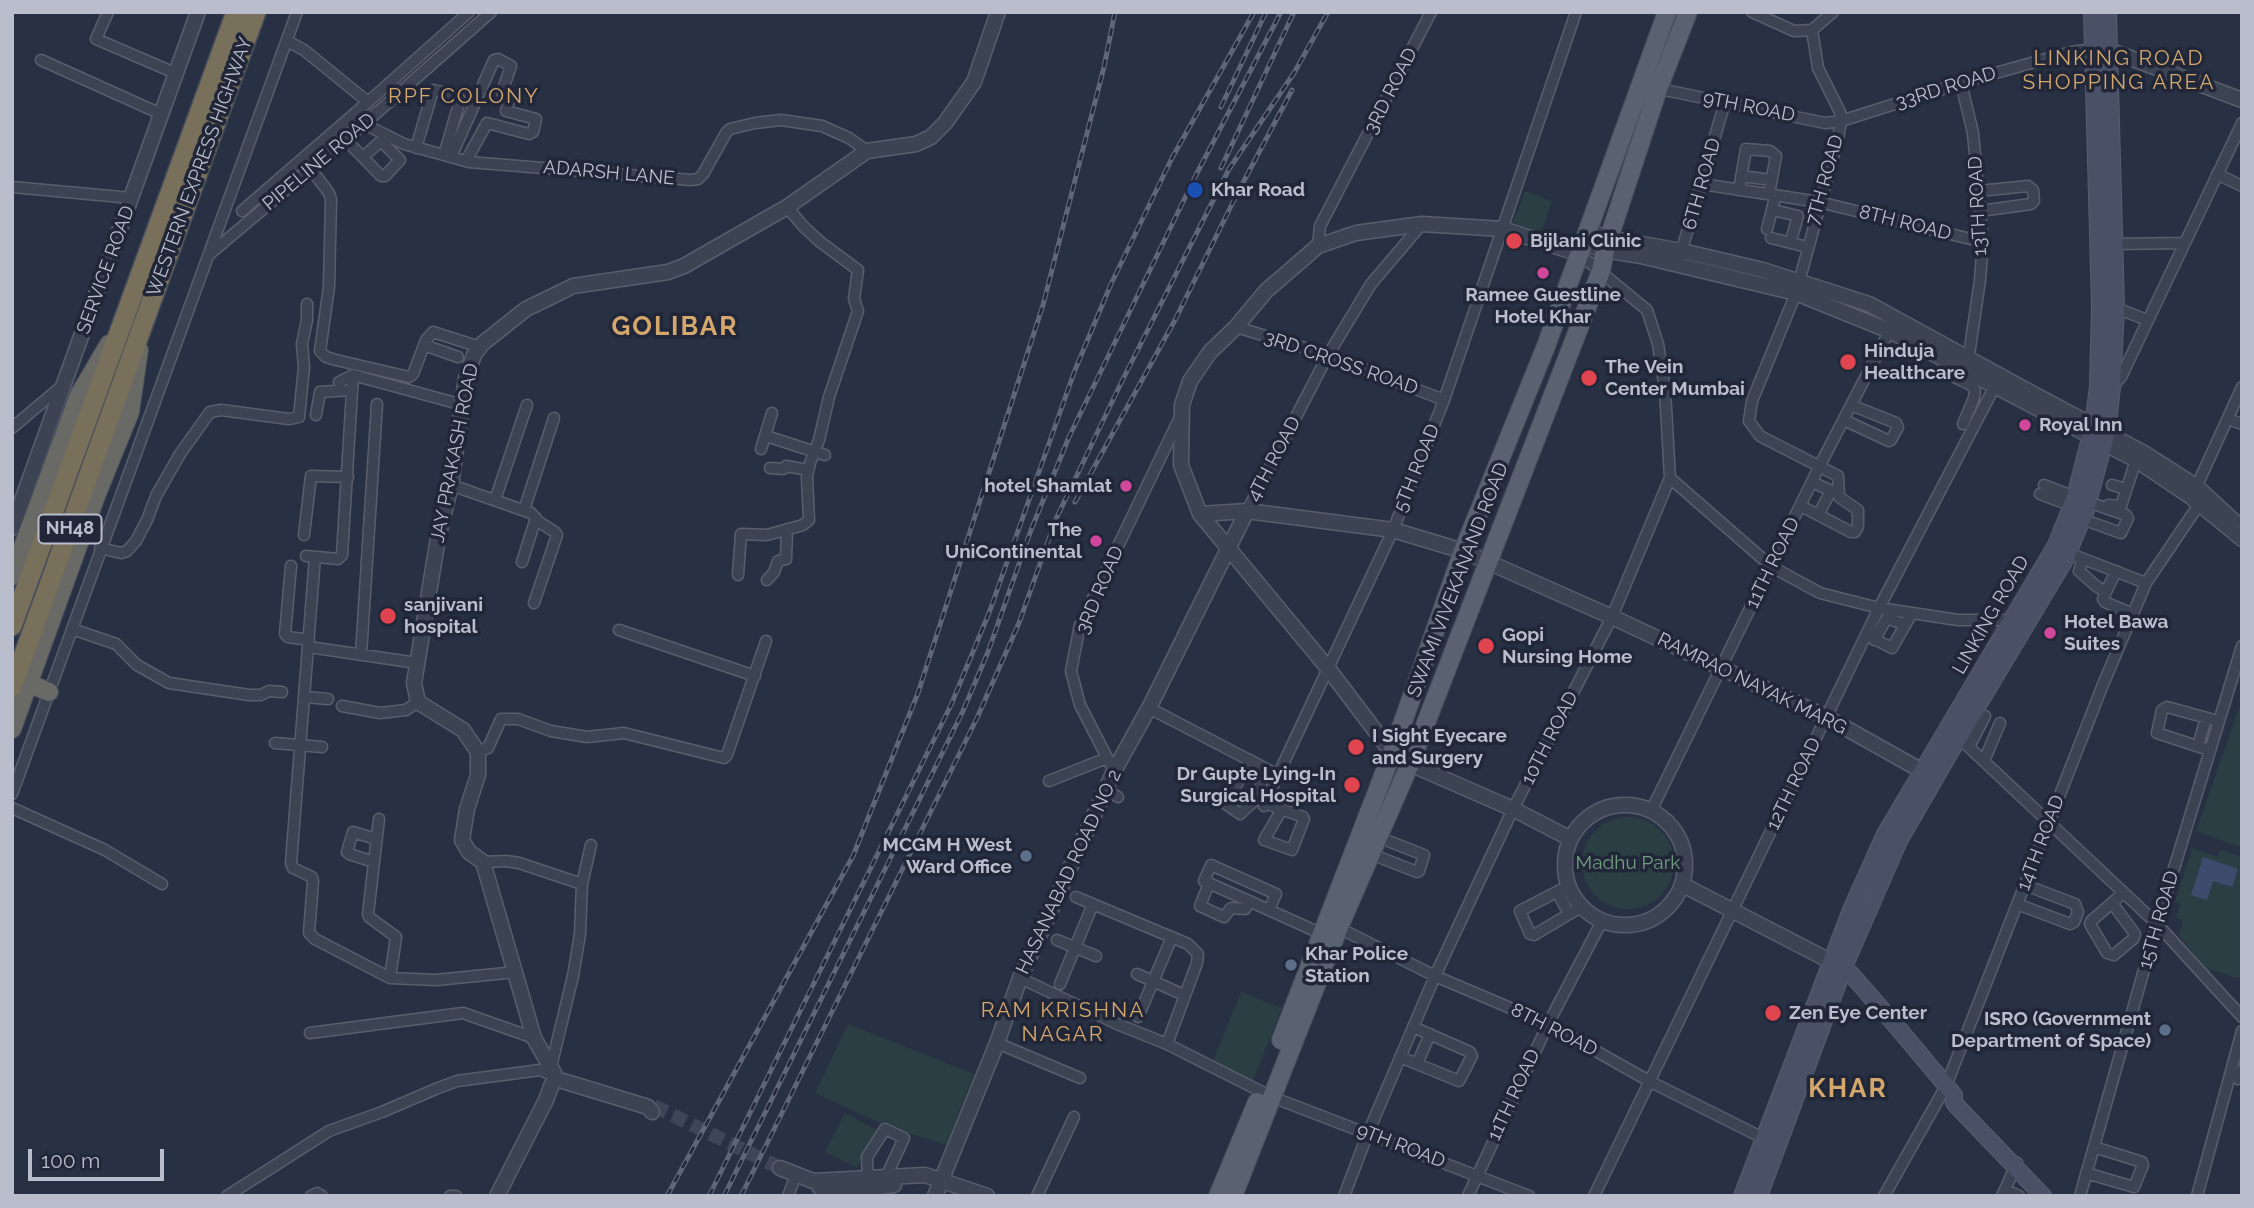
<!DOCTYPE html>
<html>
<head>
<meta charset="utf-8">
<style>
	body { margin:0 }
	#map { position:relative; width:2254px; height:1208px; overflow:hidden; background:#283043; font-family:Raleway,sans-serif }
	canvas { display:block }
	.frame { position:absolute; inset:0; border:14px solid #babecc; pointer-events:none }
	.scale { position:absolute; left:28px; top:1149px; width:136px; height:32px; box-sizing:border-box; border:4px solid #babecc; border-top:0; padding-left:9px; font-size:21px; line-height:24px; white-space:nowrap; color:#babecc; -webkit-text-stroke:5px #212738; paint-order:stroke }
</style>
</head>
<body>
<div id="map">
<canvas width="2254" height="1208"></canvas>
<div class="frame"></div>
<div class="scale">100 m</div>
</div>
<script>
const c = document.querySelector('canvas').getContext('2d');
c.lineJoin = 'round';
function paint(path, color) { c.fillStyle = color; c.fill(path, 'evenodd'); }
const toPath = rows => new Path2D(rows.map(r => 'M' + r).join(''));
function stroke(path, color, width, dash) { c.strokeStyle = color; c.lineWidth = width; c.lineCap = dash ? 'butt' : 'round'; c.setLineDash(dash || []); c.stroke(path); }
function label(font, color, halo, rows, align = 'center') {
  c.font = font + ' Raleway,sans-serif'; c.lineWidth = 7; c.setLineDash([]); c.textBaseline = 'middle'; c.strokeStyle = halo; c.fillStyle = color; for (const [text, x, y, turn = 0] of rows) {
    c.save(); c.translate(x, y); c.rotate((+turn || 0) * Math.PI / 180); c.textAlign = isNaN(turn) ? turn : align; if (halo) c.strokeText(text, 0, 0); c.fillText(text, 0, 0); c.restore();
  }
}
paint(toPath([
	[1525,191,1552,201,1541,233,1513,223],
	[2242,700,2242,848,2196,831],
	'1582 863a46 46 0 1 1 92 0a46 46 0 1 1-92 0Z',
	[2192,848,2218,857,2221,850,2242,857,2242,979,2207,969,2178,935,2183,920,2176,918,2181,904,2175,902],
	[1241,992,1282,1008,1252,1083,1212,1063],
	[848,1024,974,1074,946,1145,886,1126,815,1093],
	[845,1113,877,1130,857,1168,825,1152]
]), '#2a3e44');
paint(toPath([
	[2203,857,2238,869,2232,887,2213,881,2207,900,2191,895]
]), '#3e4b6c');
stroke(toPath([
	[654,1106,780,1168]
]), '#3e4558', 14, [14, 7]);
const minor = toPath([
	[108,12,96,39,175,73],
	[1752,12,1794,31,1812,30],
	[1812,30,1833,12],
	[287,41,304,50,368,102,469,12],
	[41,60,161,114],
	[1961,83,1973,133,1983,242,1980,280,1968,362],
	[1655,88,1825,123,1841,121,1974,79,2071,52,2093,49],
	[364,124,404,144,469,162,691,180,698,179,703,174,726,133,730,129,755,123,781,120,822,126,849,138,867,151],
	[346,140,381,176,385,176,400,160,381,141,363,157],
	[416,148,433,90,457,95,460,100,444,155],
	[451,157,494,60,498,59,511,66,502,92,510,98,506,111,536,119,533,132,529,134,487,123,466,161],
	[311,169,329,193,331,199,329,287,320,351,326,357,336,360,409,377,413,374,426,340,433,332,480,347],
	[2217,174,2242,186],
	[1741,176,1772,180],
	[1702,184,1819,202,1983,242],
	[12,187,132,198],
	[1739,190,1746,149,1770,151,1776,156,1769,194],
	[1979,191,2028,186,2033,190,2034,201,2031,204,1980,211],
	[242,211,368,102],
	[1777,211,1798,216,1792,237],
	[1767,229,1774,202],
	[1771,238,1807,247],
	[2114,244,2184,243],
	[1318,246,1320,226,1431,12],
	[211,253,364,124,491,12],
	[1680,256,1725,102],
	[2116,308,2147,320],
	[1236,327,1328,355,1444,400],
	[424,345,458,357],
	[1952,376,1971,385,1975,390,1974,398,1963,424],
	[339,382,353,375,463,405],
	[2112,387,2121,377,2242,123],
	[1851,405,1896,423],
	[316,415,320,392,352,390],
	[2228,419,2242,424],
	[1844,420,1889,441,1891,440,1898,427],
	[12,428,63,385],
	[766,436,825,455],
	[761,449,772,413],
	[770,468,783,469,786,466,808,470],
	[1670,478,1772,567,1820,593,1879,608,1958,620,2016,620],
	[1812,482,1838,494],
	[451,485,531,513,539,522,555,532,557,535,534,603],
	[2044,485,2075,497],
	[2112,485,2126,489],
	[2194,492,2242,387],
	[2040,494,2072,506],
	[495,500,527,405],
	[2108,505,2121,506,2138,454],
	[1801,506,1851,532,1855,532,1858,526,1858,510,1839,497,1838,476,1760,436,1749,421,1752,401,1796,293,1838,139,1841,121,1840,112,1818,68,1812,30],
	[524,510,554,418],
	[1247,511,1328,355,1371,284,1422,224],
	[1818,515,1831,491],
	[2082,519,2121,533,2128,518,2126,515,2088,502],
	[304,535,311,476,348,477],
	[100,548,121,553,127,551,136,541,147,520,156,496,180,454,210,412,221,410,289,419,299,417,304,367,302,344,307,320,307,304],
	[2068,553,2146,583],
	[306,556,338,559,342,555,353,375],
	[315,557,291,863,293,868,312,877,313,881,309,933,315,939,390,978,436,980,516,972],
	[2083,559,2079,571,2096,586,2106,592,2116,571],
	[522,562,536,518],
	[291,566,285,634,288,637,309,640],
	[738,575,741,534,767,535,803,525,809,520,807,477,810,463,819,440,829,397,858,311,854,299,858,270,819,241,803,226,787,207],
	[767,580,774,572,778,561,786,559,787,529],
	[2106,592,2103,599,2105,602,2133,614],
	[72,629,116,644,137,665,169,683,249,695,261,695,269,691,282,692],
	[619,630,755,676],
	[1866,635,1892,648,1912,613],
	[1874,640,1887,618,1905,625],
	[309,647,417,663],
	[361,655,377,404],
	[305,697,328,699],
	[342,706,380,713,406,710,418,702],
	[1149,708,1278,775,1393,530,1444,400,1576,12],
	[1956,735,2157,924,2242,1017],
	[275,743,322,747],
	[2198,746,2206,718],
	[1969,747,1985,716],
	[2209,750,2157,733,2162,710,2167,707,2218,721],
	[478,752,488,748,501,719,518,719,551,731,587,737,624,733,724,758,727,755,766,641],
	[1984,761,2000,723],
	[1245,769,1263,780,1255,800,1240,814,1226,804,1250,760],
	[1114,771,1080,705,1071,671,1080,625,1181,415],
	[1049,781,1107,758],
	[1106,790,1118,797],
	[12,794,297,12],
	[1265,803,1303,817,1304,819,1292,850,1264,840,1282,809],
	[1264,806,1278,775],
	[12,808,105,850,162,884],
	[1652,809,1819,467,1892,326],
	[379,819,368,914,369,917,396,937,390,978],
	[1371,854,1417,872,1419,871,1424,855,1378,837],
	[374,862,349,854,347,852,353,832,376,839],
	[483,862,506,861,519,863,582,884],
	[1209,883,1200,906,1224,917,1231,908,1245,909,1249,901],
	[1568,886,1520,911,1530,934,1534,935,1581,907],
	[1557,892,1569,914],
	[1076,897,1188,944,1198,954,1197,963,1167,1044],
	[2112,903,2135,934,2133,939,2114,955,2107,953,2090,924,2091,921,2112,903,2113,902,2123,893],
	[2017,904,2070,924,2074,922,2078,912,2075,904,2025,885],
	[1269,910,1276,894,1211,865,1204,881,1249,901,1322,934],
	[1335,926,1435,976,1548,1024,1649,1081,1769,1141],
	[1057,940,1096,956],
	[1137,974,1184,995],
	[1020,978,1117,1024,1167,1044,1262,1092],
	[1060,984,1093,904],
	[1138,1017,1172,937],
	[310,1033,463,1013,534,1038],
	[997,1043,1080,1078],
	[1400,1057,1459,1081,1472,1056,1470,1052,1413,1027],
	[1417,1064,1430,1034],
	[551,1067,573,976,580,934,582,884,591,845],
	[2238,1079,2242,1070],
	[1272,1097,1529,1196],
	[2086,1173,2134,1187,2143,1165,2142,1162,2094,1147],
	[868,1185,867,1157,885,1129,904,1138,886,1177],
	[227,1196,329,1131,382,1112,438,1088,457,1081,540,1070,552,1075],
	[311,1196,317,1193,322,1196],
	[450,1196,456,1196],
	[788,1196,793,1183],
	[1037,1196,1074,1117],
	[1344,1196,1368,1133,1435,976,1513,809,1612,617,1670,478,1665,390,1658,344,1647,310,1579,254],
	[1468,1196,1548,1024,1602,921],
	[1594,1196,1879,608,1997,382],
	[1884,1196,1946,1086,2102,687,2146,583,2202,500],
	[2002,1196,2017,1163],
	[2011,1196,2013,1193,2019,1196],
	[2080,1196,2157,924,2242,646],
	[2197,1196,2242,1031]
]);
const tertiary = toPath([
	[2109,50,2242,100],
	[1587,231,1608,238,1682,251,1763,270,1869,304,2026,390,2144,453,2197,487,2235,522],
	[1583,243,1605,250,1641,256,1796,293,1890,331,2136,460,2191,497,2242,539],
	[1200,514,1247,511,1393,530,1463,551,1612,617,1826,717,1931,776],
	[12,528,198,12],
	'1565 865a60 60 0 1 1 120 0a60 60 0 1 1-120 0Z',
	[1569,838,1513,809,1410,764,1392,753,1327,667,1200,514,1181,465,1182,405,1190,381,1210,352,1236,327,1266,291,1318,246,1356,233,1422,224,1503,229,1579,254],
	[1683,885,1832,962],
	[554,1073,534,1038,483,862,469,852,462,840,467,809,478,775,478,752,463,730,418,702,414,683,438,538,451,485,466,378,474,355,482,344,526,309,557,294,573,286,668,272,684,266,787,207,867,151,916,144,931,137,945,123,974,82,998,12],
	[563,1081,648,1107,652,1112],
	[780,1168,813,1181,925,1175,987,1196],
	[820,1188,862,1190,894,1185],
	[497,1196,546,1100,552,1084],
	[935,1196,997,1043,1020,978,1114,771,1149,708,1247,511]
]);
const secondary = toPath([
	[1837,965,1851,974,1898,1028,1954,1095,1954,1103,2043,1196],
	[1742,1196,1851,910,1885,834,2056,545,2075,497,2093,426,2098,386,2100,307,2092,12],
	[1759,1196,1844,967,1899,841,1959,737,2065,560,2086,510,2107,432,2112,387,2116,308,2108,12]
]);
const primary = toPath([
	[1281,1040,1392,753,1463,551,1546,346,1667,12],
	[1218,1196,1257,1102],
	[1233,1196,1339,927,1410,764,1601,271,1605,250,1658,89,1688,12]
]);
const trunk = toPath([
	[12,576,79,395,109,344],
	[28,683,49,692],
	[12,729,96,496,130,412,139,350]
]);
const motorway = toPath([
	[12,626,236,12],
	[12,687,256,12]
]);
stroke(minor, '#585e6d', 13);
stroke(tertiary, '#585e6d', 17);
stroke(secondary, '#585e6d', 18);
stroke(primary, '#464c5c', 20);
stroke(trunk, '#444b5a', 20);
stroke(motorway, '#444b5a', 22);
stroke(minor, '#3c4353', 10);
stroke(tertiary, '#3c4353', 14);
stroke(secondary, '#4a5166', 16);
stroke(primary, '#5a6272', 18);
stroke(trunk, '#696966', 18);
stroke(motorway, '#78705a', 19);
const rail = toPath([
	[1221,107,1266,12],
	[1221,168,1294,12],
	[1075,502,1175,320,1236,196,1292,90],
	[667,1196,853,856,918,693,1043,305,1104,67,1115,12],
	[709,1196,951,705,989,613,1075,370,1111,284,1172,158,1254,12],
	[724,1196,963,711,988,652,1031,530,1069,437,1196,175,1281,12],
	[741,1196,977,718,1019,623,1056,519,1122,381,1229,169,1294,73,1328,12]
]);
stroke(rail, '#5f6679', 5);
stroke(rail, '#212738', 2.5, [8]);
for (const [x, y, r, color] of [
	[1195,190,9,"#1a4fb4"],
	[1514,241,9,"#e0444e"],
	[1543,273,7,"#d1479c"],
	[1848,362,9,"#e0444e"],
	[1589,378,9,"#e0444e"],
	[2025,425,7,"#d1479c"],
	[1126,486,7,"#d1479c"],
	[1096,541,7,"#d1479c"],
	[388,616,9,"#e0444e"],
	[2050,633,7,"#d1479c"],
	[1486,646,9,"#e0444e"],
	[1356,747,9,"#e0444e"],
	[1352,785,9,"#e0444e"],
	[1026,856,7,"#5c6f8a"],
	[1291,965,7,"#5c6f8a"],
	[1773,1013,9,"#e0444e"],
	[2165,1030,7,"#5c6f8a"]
]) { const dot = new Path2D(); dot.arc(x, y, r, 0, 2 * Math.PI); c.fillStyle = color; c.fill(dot); stroke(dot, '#212738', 2.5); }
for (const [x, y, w] of [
	[70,529,63]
]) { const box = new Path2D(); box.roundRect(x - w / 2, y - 14.5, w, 29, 5); c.fillStyle = '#212738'; c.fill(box); stroke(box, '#babecc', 2); }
label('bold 18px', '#babecc', null, [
	["NH48",70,529]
]);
label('19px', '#babecc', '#212738', [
	["33RD ROAD",1946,88,-17],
	["3RD ROAD",1391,91,-63],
	["9TH ROAD",1749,107,11],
	["PIPELINE ROAD",319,162,-40],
	["WESTERN EXPRESS HIGHWAY",200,167,-70],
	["ADARSH LANE",609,173,5],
	["7TH ROAD",1825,180,-74],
	["6TH ROAD",1702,184,-74],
	["13TH ROAD",1978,206,-93],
	["8TH ROAD",1905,223,14],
	["SERVICE ROAD",106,270,-70],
	["3RD CROSS ROAD",1341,363,19],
	["JAY PRAKASH ROAD",455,453,-79],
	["4TH ROAD",1274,459,-62],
	["5TH ROAD",1417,468,-68],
	["11TH ROAD",1773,563,-64],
	["SWAMI VIVEKANAND ROAD",1458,580,-69],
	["3RD ROAD",1100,590,-67],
	["LINKING ROAD",1991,615,-60],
	["RAMRAO NAYAK MARG",1752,684,26],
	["10TH ROAD",1550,738,-63],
	["12TH ROAD",1794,784,-64],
	["14TH ROAD",2041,843,-69],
	["HASANABAD ROAD NO 2",1069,872,-65],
	["15TH ROAD",2159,920,-74],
	["8TH ROAD",1554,1030,27],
	["11TH ROAD",1514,1095,-65],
	["9TH ROAD",1401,1146,21]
]);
label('bold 19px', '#babecc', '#212738', [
	["Khar Road",1211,190],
	["Bijlani Clinic",1530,241],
	["Ramee Guestline",1543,295,"center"],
	["Hotel Khar",1543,317,"center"],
	["Hinduja",1864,351],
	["Healthcare",1864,373],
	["The Vein",1605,367],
	["Center Mumbai",1605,389],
	["Royal Inn",2039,425],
	["hotel Shamlat",1112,486,"right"],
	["The",1082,530,"right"],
	["UniContinental",1082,552,"right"],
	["sanjivani",404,605],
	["hospital",404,627],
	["Hotel Bawa",2064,622],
	["Suites",2064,644],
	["Gopi",1502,635],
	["Nursing Home",1502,657],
	["I Sight Eyecare",1372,736],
	["and Surgery",1372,758],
	["Dr Gupte Lying-In",1336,774,"right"],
	["Surgical Hospital",1336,796,"right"],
	["MCGM H West",1012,845,"right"],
	["Ward Office",1012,867,"right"],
	["Khar Police",1305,954],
	["Station",1305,976],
	["Zen Eye Center",1789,1013],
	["ISRO (Government",2151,1019,"right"],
	["Department of Space)",2151,1041,"right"]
], 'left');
label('19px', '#719d81', '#212738', [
	["Madhu Park",1628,863]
]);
c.letterSpacing = '2px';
label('21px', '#d4a76c', '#212738', [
	["LINKING ROAD",2119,59],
	["SHOPPING AREA",2119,83],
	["RPF COLONY",464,97],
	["RAM KRISHNA",1063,1011],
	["NAGAR",1063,1035]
]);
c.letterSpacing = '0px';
c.letterSpacing = '2px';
label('bold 26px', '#d4a76c', '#212738', [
	["GOLIBAR",675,327],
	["KHAR",1848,1089]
]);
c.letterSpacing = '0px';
</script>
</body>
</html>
